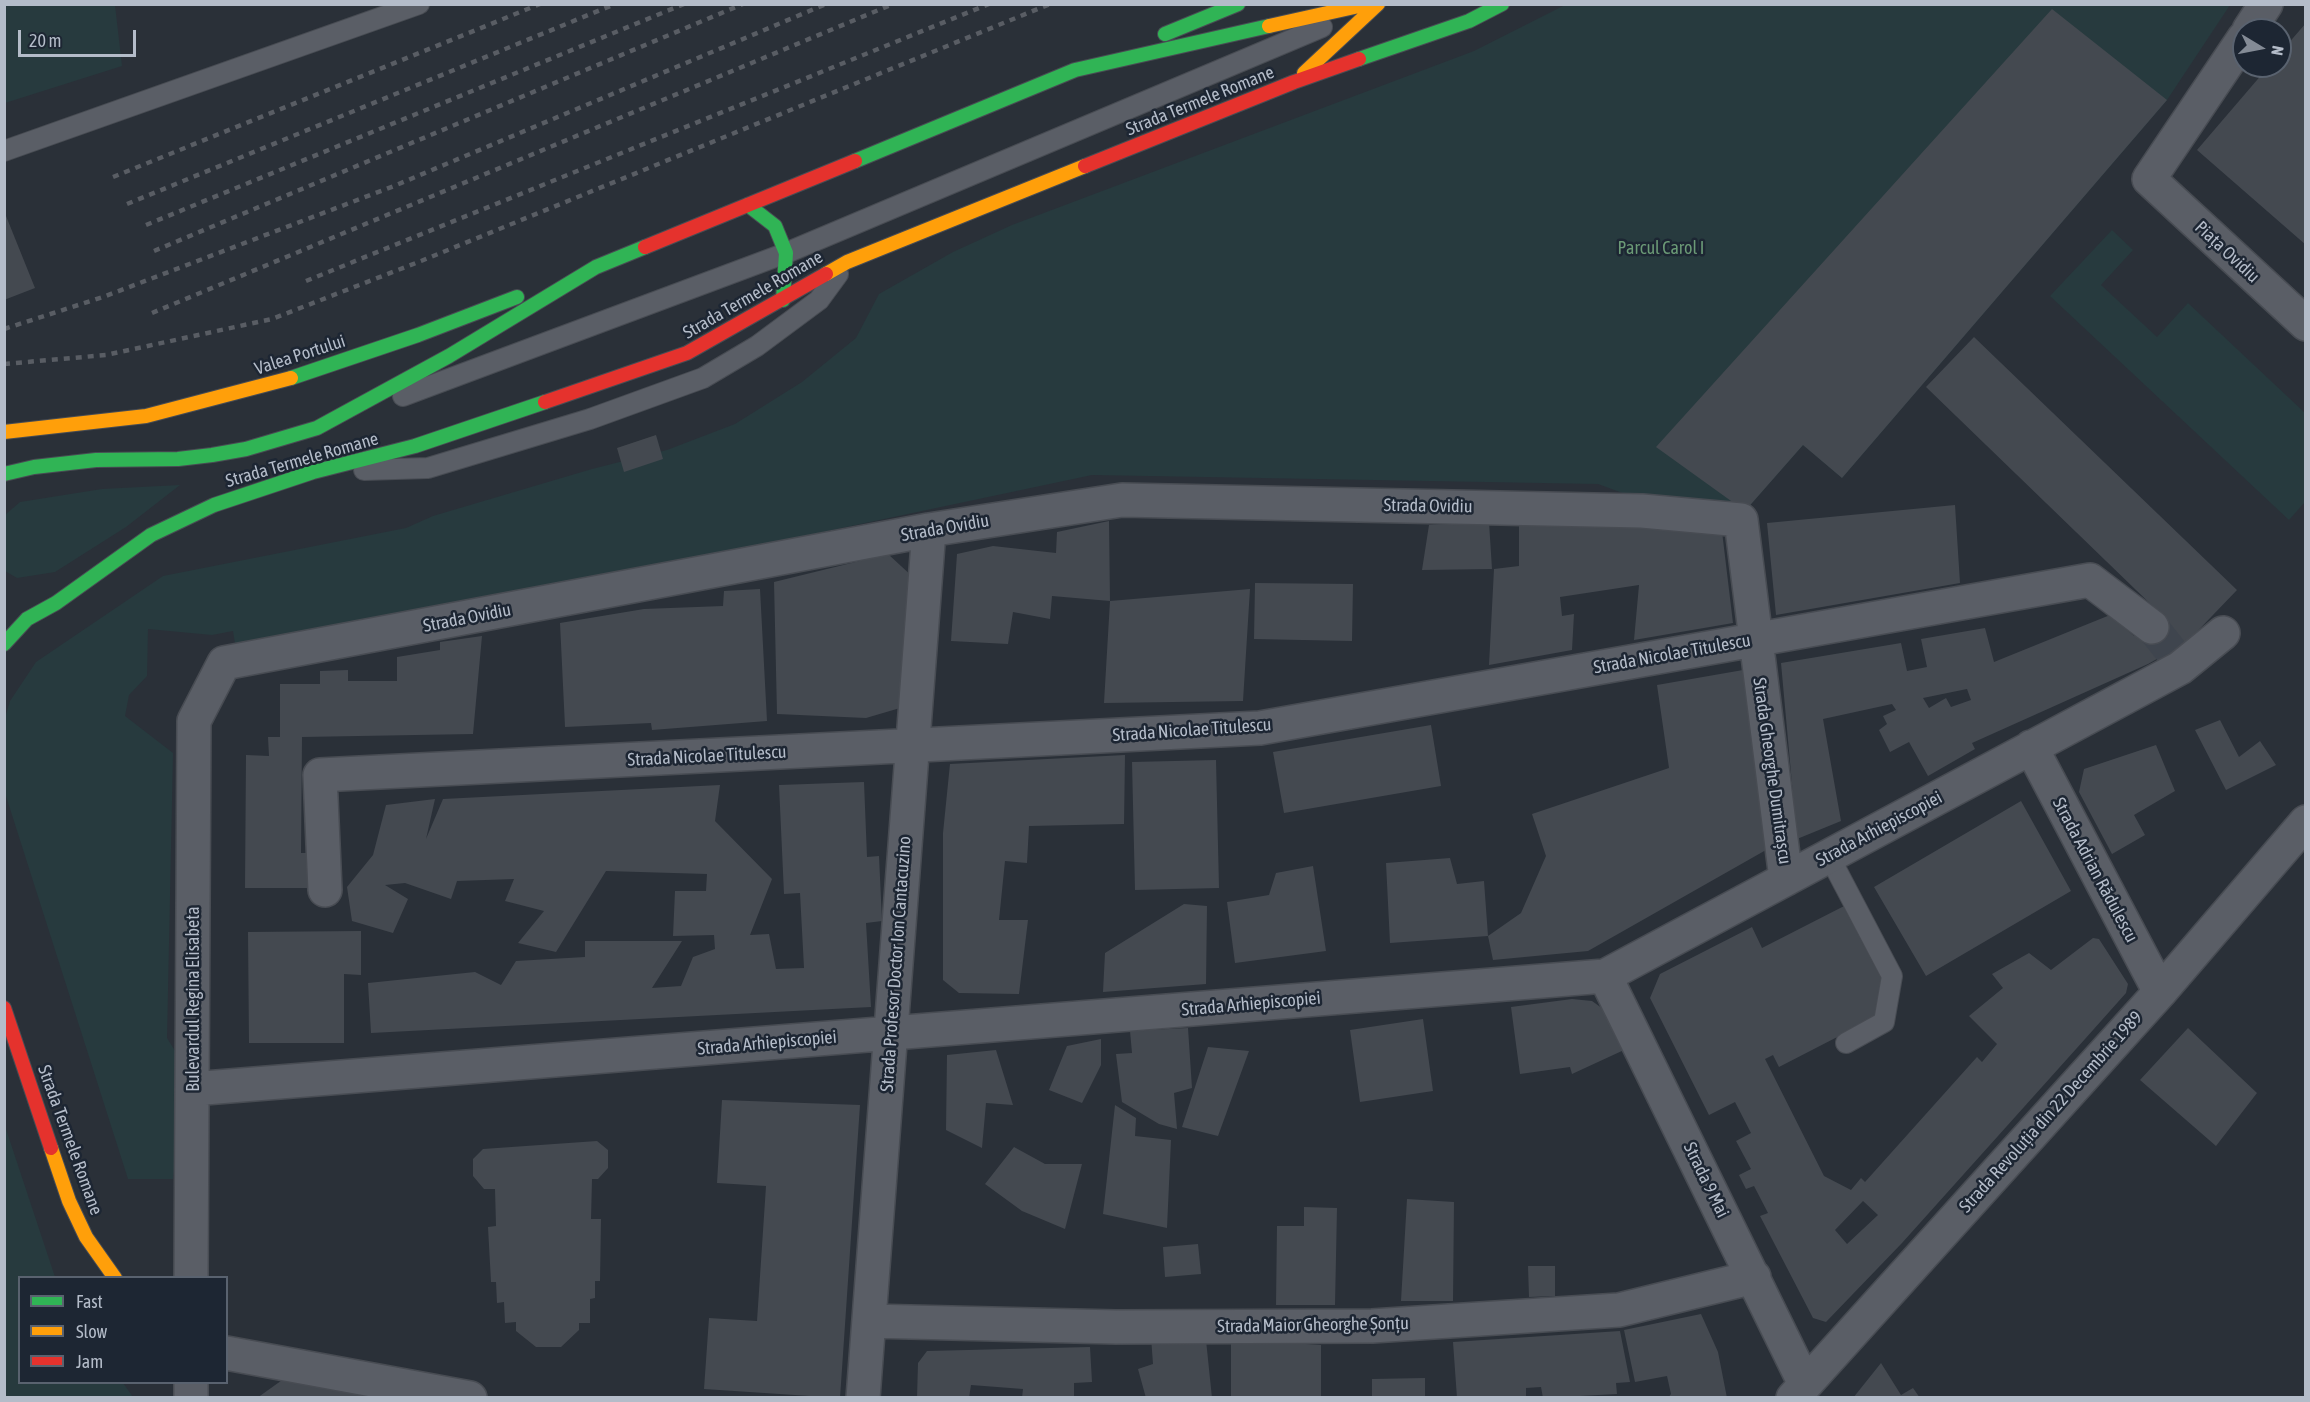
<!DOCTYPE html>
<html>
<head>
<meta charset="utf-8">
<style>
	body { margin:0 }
	#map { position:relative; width:2310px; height:1402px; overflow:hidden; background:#2a3038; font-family:"Asap Condensed",sans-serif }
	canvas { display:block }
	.frame { position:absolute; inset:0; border:6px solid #b4bcc9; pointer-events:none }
	.legend { position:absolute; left:18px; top:1276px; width:210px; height:108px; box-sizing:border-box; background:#1d2633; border:2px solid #59626f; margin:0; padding:8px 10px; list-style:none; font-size:18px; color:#b4bcc9 }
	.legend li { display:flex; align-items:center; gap:12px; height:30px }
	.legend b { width:30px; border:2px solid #59626f }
	.north { position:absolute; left:2232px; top:18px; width:60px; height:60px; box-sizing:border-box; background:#1d2633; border:2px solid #59626f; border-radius:50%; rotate:100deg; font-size:16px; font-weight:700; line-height:24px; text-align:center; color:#b4bcc9 }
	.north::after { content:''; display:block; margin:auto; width:21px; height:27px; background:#848b96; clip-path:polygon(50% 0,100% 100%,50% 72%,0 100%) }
	.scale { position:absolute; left:18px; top:30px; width:118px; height:27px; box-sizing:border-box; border:3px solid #b4bcc9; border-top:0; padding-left:8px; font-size:18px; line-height:21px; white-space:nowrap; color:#b4bcc9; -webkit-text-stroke:4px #1d2633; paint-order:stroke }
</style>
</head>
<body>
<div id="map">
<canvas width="2310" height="1402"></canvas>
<div class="frame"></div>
<ul class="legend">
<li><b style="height:8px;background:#30b455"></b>Fast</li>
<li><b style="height:8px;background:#ff9f0a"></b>Slow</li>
<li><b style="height:8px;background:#e5322d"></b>Jam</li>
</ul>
<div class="north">N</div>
<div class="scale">20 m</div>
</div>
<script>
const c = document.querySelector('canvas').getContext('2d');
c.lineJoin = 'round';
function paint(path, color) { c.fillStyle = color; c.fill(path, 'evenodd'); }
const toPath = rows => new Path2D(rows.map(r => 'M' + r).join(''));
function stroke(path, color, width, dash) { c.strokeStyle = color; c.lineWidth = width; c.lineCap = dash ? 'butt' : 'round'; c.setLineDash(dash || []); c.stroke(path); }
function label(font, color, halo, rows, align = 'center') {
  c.font = font + ' "Asap Condensed",sans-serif'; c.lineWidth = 5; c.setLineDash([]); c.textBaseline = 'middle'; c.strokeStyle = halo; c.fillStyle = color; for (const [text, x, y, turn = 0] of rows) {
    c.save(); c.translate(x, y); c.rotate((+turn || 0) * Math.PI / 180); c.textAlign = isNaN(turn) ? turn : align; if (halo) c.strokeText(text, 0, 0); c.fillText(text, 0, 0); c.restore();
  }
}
paint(toPath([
	[5,4,115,5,122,66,5,103],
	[1565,5,2230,5,2167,100,1842,478,1803,445,1745,511,1650,503,1598,484,1092,475,237,656,233,631,212,635,148,629,147,676,129,695,125,716,173,753,167,1038,185,1067,173,1179,128,1179,5,793,5,718,10,701,36,662,163,576,406,528,433,516,592,469,667,450,735,424,802,382,856,338,879,294,953,252,1012,225,1474,51],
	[2112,230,2133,250,2101,285,2157,337,2188,303,2305,413,2305,502,2289,520,2050,296],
	[180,485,126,527,55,572,17,578,5,571,5,515,20,502,102,489],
	[4,1123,55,1277,20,1278,20,1382,123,1383,133,1397,5,1397]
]), '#273a3e');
paint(toPath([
	[2052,9,2167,100,1842,478,1803,445,1745,511,1656,447],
	[2306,23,2306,245,2197,150,2269,66,2280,66,2280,53],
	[4,211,35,288,4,300],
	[1974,337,2237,590,2188,641,2171,651,2148,664,1972,743,1975,749,1928,776,1909,742,1890,752,1879,730,1887,724,1883,716,1896,710,1892,704,1823,719,1841,821,1797,839,1781,663,1901,643,1907,671,1927,667,1921,639,1985,628,1994,662,2110,615,2134,636,2166,619,1926,387],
	[1967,689,1971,700,1951,707,1946,698,1929,708,1923,698],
	[656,435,663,459,624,472,617,448],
	[1955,505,1960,583,1776,615,1767,523],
	[1109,521,1110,601,1052,596,1050,619,1013,612,1008,644,951,641,957,554,993,546,1056,553,1057,532],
	[1489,522,1492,569,1422,570,1429,525],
	[1721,523,1733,623,1634,640,1639,585,1560,597,1562,616,1574,614,1572,650,1489,665,1494,569,1519,566,1519,525],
	[888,554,914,578,900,708,866,718,777,714,774,582],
	[1255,583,1353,584,1352,641,1254,639],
	[760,589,767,721,652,730,651,723,565,727,560,623,644,609,723,606,724,591],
	[1250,589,1243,701,1104,703,1110,601],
	[482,636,473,734,302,737,301,853,316,853,316,888,245,888,246,755,269,756,268,737,280,737,280,684,320,684,320,671,348,670,348,681,397,681,397,657,440,650,440,642],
	[1743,670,1766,850,1588,951,1493,960,1488,936,1521,913,1546,856,1532,814,1669,768,1657,685],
	[2220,720,2239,757,2260,741,2276,765,2226,790,2195,730],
	[1431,725,1441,786,1284,813,1273,752],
	[2156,745,2175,791,2134,815,2145,835,2112,854,2079,792,2084,769],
	[1125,755,1124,824,1029,826,1027,863,1005,861,999,920,1028,920,1019,994,959,993,943,980,943,833,950,764],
	[1216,760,1219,888,1135,890,1132,762],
	[864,782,867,857,879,856,882,921,866,923,871,1007,371,1033,368,983,475,972,501,985,516,961,585,957,585,941,682,941,652,988,681,986,693,957,715,949,714,935,673,936,675,891,706,891,707,874,606,871,556,952,518,943,544,911,505,901,514,879,457,881,451,899,405,883,385,885,408,899,393,933,352,921,347,887,373,855,386,805,435,799,426,839,443,799,720,785,715,821,772,879,750,935,769,934,776,969,804,968,800,893,784,894,779,785],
	[2021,801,2071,891,1926,976,1874,887],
	[1450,858,1457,884,1484,881,1488,936,1390,943,1386,863],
	[1313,866,1326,951,1235,963,1227,902,1269,895,1276,873],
	[1850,903,1888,978,1878,1016,1779,1067,1773,1055,1765,1059,1824,1176,1851,1190,1861,1178,1865,1182,1977,1057,1982,1062,1997,1044,1969,1016,2003,988,1992,974,2029,953,2051,970,2093,938,2099,939,2128,984,2126,993,2085,1039,1902,1243,1826,1322,1813,1318,1760,1216,1768,1213,1754,1186,1746,1189,1739,1175,1751,1169,1736,1141,1751,1133,1735,1102,1709,1115,1650,998,1660,974,1752,927,1762,948],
	[1863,1201,1878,1215,1847,1244,1835,1230],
	[1184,904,1207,906,1206,984,1103,992,1105,953],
	[361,931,361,975,344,974,344,1043,249,1043,248,932],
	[1572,999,1592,1001,1606,1011,1624,1050,1572,1074,1570,1067,1520,1074,1511,1007],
	[1423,1019,1433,1091,1360,1102,1350,1030],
	[1188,1028,1192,1088,1174,1093,1177,1129,1159,1124,1122,1102,1116,1054,1132,1053,1130,1031],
	[2188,1028,2257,1093,2216,1146,2140,1080],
	[1101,1039,1101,1065,1082,1103,1049,1090,1067,1046],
	[1208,1047,1249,1051,1218,1136,1182,1127],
	[996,1050,1013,1105,986,1103,982,1148,946,1130,947,1055],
	[722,1100,860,1105,840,1398,704,1389,709,1318,757,1321,766,1186,717,1183],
	[1115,1105,1136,1118,1135,1136,1171,1140,1167,1228,1103,1214],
	[597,1141,608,1150,608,1168,598,1179,592,1179,591,1219,601,1219,600,1281,595,1281,595,1298,590,1299,590,1323,579,1323,579,1330,561,1347,536,1347,516,1331,516,1322,505,1323,504,1302,497,1303,496,1282,491,1282,488,1227,496,1226,495,1189,484,1189,473,1176,473,1159,483,1149],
	[1014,1147,1045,1164,1082,1164,1065,1229,1022,1211,985,1184],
	[1407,1199,1454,1202,1453,1301,1401,1301],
	[1304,1207,1337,1208,1335,1305,1276,1305,1277,1226,1304,1226],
	[1198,1244,1201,1274,1165,1277,1163,1247],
	[1528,1266,1555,1266,1555,1296,1529,1297],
	[1701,1314,1718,1352,1727,1398,1668,1398,1671,1394,1667,1376,1635,1382,1624,1330],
	[1620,1331,1630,1382,1616,1383,1617,1394,1543,1398,1541,1387,1526,1388,1526,1398,1457,1398,1453,1342],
	[1151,1337,1206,1340,1212,1398,1146,1398,1138,1369,1153,1364],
	[1231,1339,1321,1345,1321,1398,1231,1398],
	[1090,1347,1092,1382,1074,1383,1074,1398,1022,1398,1023,1389,971,1385,969,1398,917,1398,918,1363,927,1351],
	[1881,1363,1901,1395,1913,1388,1920,1398,1853,1398],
	[285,1378,373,1396,372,1398,257,1398],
	[1425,1378,1425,1398,1372,1398,1372,1379]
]), '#444950');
stroke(toPath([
	[2152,627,2171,651,2180,668]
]), '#3f454e', 33, [33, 16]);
const lane = toPath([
	[4,151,419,4],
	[403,396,786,253,1322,27],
	[364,470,428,468,590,419,703,378,757,346,819,300,838,274],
	[1829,856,1892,976,1884,1022,1846,1043]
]);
const street = toPath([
	[2249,30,2266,4],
	[2244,38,2149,179,2306,324],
	[2031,747,2160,992],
	[325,890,320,775,1260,728,2090,580,2152,627],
	[1605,976,1805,1384],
	[192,1089,1605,976,2180,668,2223,633],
	[191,1278,194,721,224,663,929,530,1122,500,1642,511,1741,520,1786,879],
	[869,1321,1116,1327,1372,1326,1619,1310,1754,1277],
	[226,1353,470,1398],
	[191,1382,191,1398],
	[863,1398,929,530],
	[1793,1398,2160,992,2306,822]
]);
const fast = toPath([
	[1165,34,1238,4],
	[1359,59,1469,21,1502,4],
	[855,161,1075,70,1269,26],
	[748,205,775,226,786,253,783,300],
	[291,378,418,335,517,297],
	[4,474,34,467,96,460,178,459,212,455,246,449,317,428,449,356,596,267,645,247],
	[4,644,27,619,56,603,151,535,214,505,313,472,415,446,545,402]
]);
const slow = toPath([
	[1269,26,1368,4],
	[1304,73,1378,4],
	[826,274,847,262,1085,166],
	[4,432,146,416,291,378],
	[51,1148,69,1201,86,1237,115,1278]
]);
const jam = toPath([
	[1085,166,1294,82,1359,59],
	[645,247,855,161],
	[545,402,687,353,826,274],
	[4,1008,51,1148]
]);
stroke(lane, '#484c53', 22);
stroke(street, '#484c53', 36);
stroke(fast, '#484c53', 16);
stroke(slow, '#484c53', 16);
stroke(jam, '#484c53', 16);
stroke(lane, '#5a5e66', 20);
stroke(street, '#5a5e66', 33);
stroke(fast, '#30b455', 14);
stroke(slow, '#ff9f0a', 14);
stroke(jam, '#e5322d', 14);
stroke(toPath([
	[113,177,540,4],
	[127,204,615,4],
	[146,225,684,4],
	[154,251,743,4],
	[306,281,989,4],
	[152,313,893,4],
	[4,329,103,297,394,186,826,4],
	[4,364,106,355,272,319,421,261,1050,4]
]), '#595d64', 4.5, [6, 6]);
label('18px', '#b4bcc9', '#1d2633', [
	["Strada Termele Romane",1200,101,-22],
	["Piața Ovidiu",2227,252,43],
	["Strada Termele Romane",753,295,-30],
	["Valea Portului",300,355,-18],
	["Strada Termele Romane",302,460,-16],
	["Strada Ovidiu",1428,506,1],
	["Strada Ovidiu",945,528,-10],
	["Strada Ovidiu",467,618,-11],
	["Strada Nicolae Titulescu",1672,654,-10],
	["Strada Nicolae Titulescu",1192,730,-4],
	["Strada Nicolae Titulescu",707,756,-3],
	["Strada Gheorghe Dumitrașcu",1772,771,82],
	["Strada Arhiepiscopiei",1879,829,-28],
	["Strada Adrian Rădulescu",2095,870,62],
	["Strada Profesor Doctor Ion Cantacuzino",896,964,-86],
	["Bulevardul Regina Elisabeta",193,999,-90],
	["Strada Arhiepiscopiei",1251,1004,-5],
	["Strada Arhiepiscopiei",767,1043,-5],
	["Strada Revoluția din 22 Decembrie 1989",2051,1112,-48],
	["Strada Termele Romane",70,1140,70],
	["Strada 9 Mai",1706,1180,64],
	["Strada Maior Gheorghe Șonțu",1313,1325,-1]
]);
label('18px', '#6b9a76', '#1d2633', [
	["Parcul Carol I",1661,248]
]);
</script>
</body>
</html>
